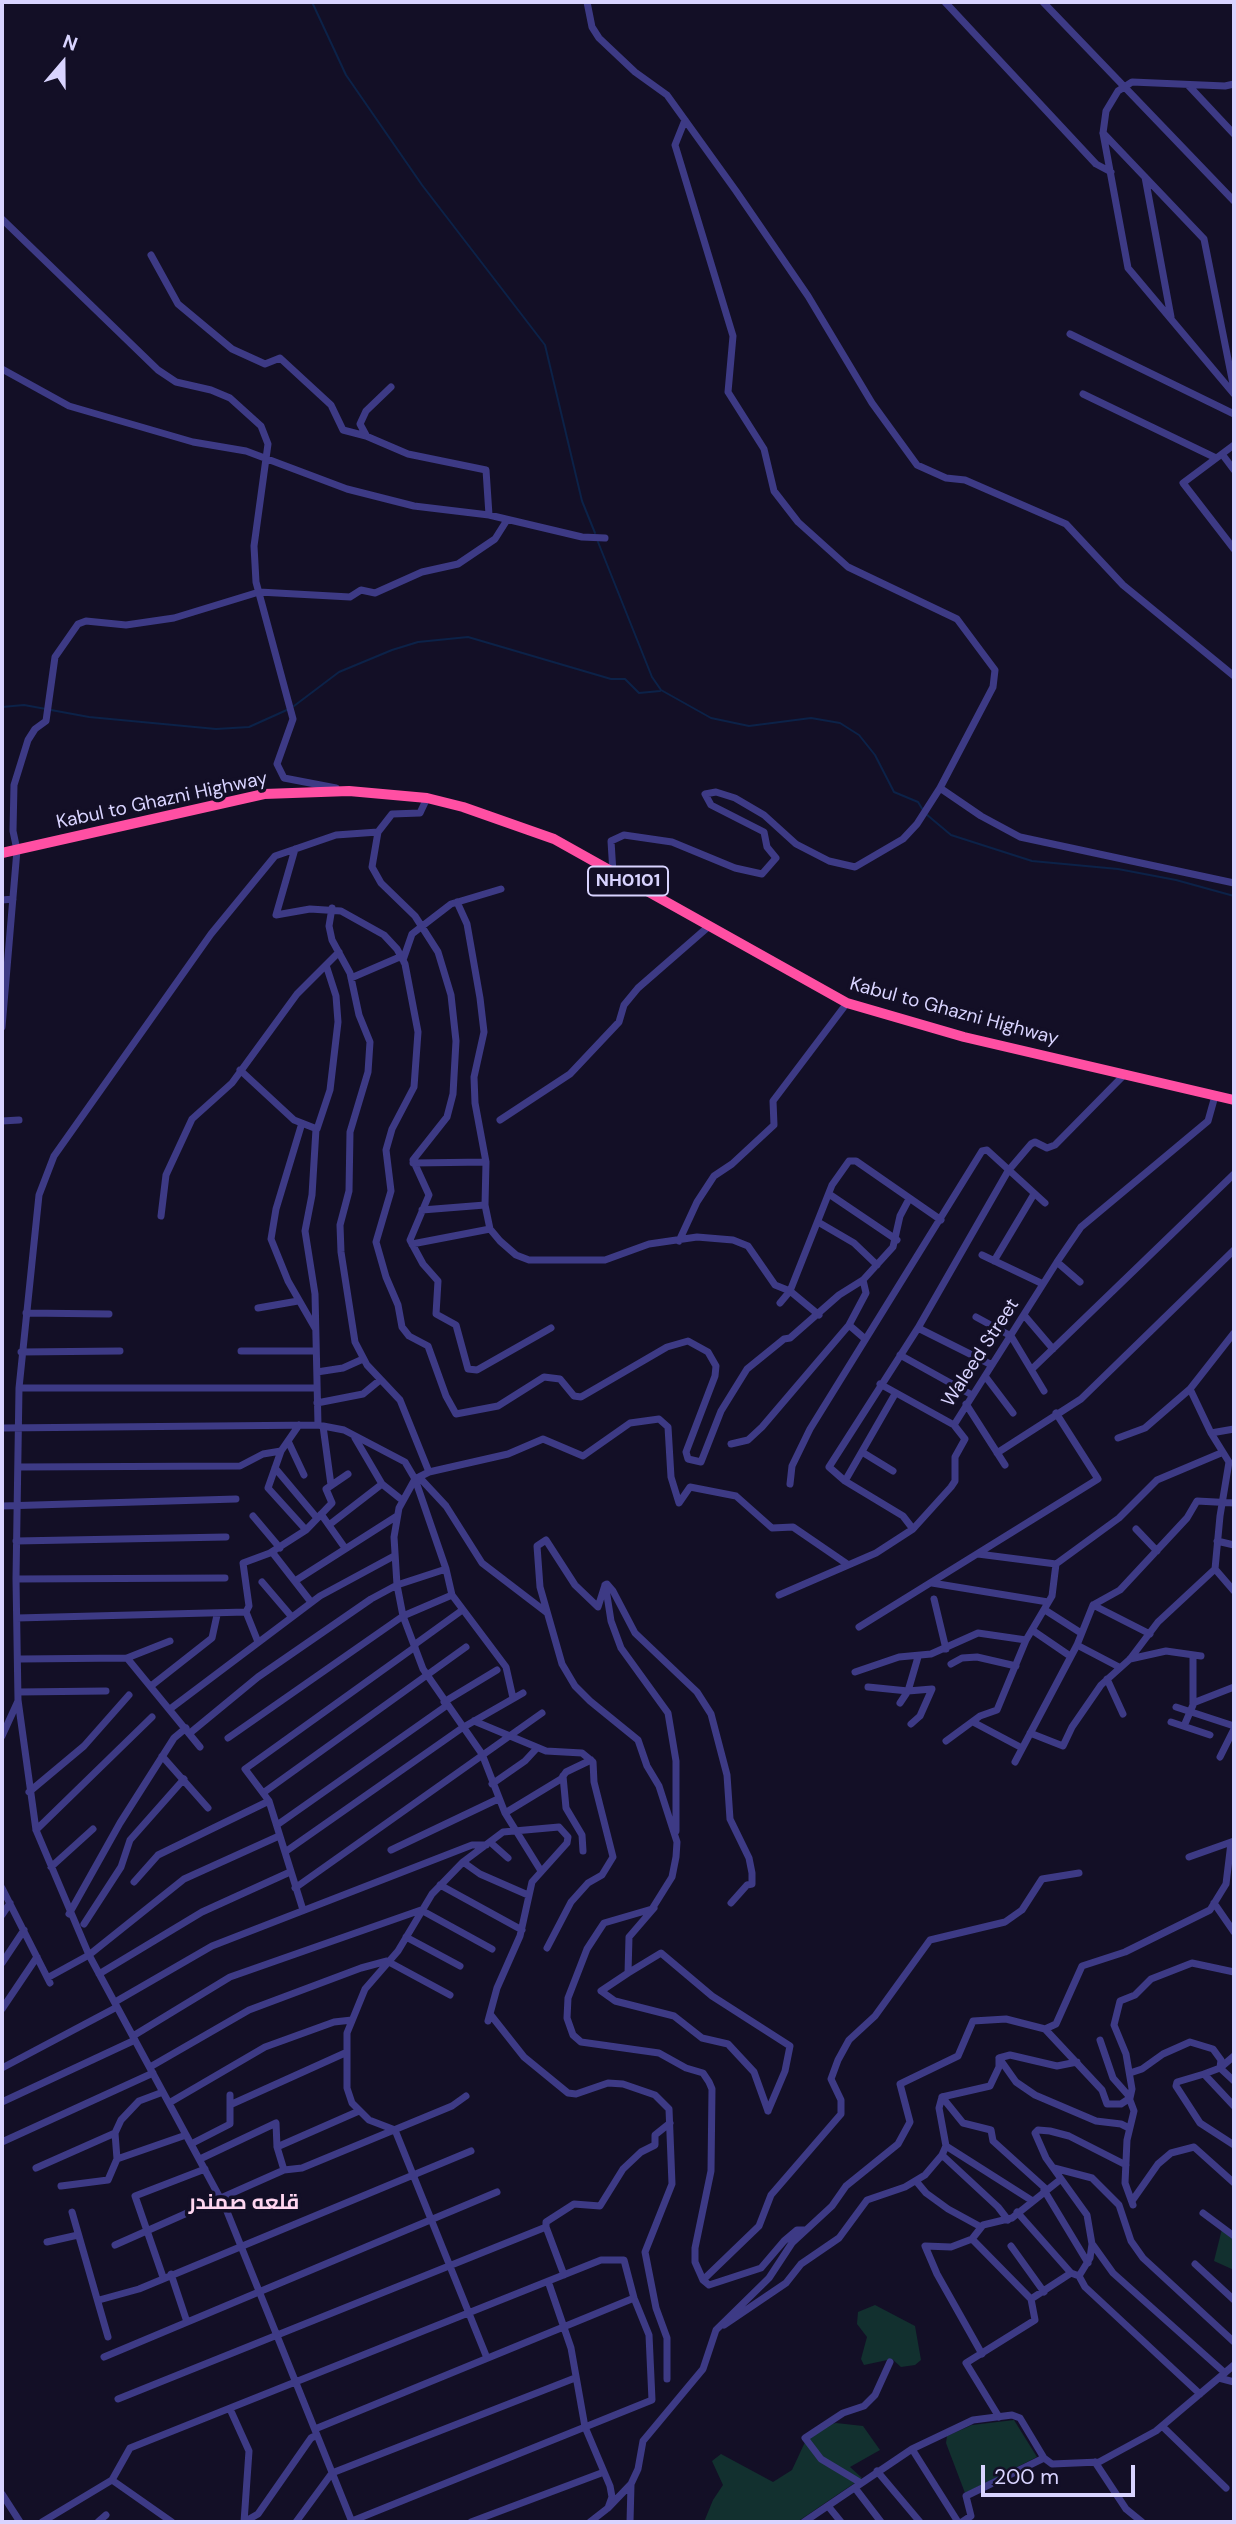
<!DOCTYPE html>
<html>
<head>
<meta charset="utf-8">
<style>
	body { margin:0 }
	#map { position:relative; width:1236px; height:2524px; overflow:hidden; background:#130f26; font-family:"DM Sans",sans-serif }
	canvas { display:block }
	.frame { position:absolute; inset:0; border:4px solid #d9d4ff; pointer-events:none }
	.north { position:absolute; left:28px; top:28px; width:70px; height:70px; -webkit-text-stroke:5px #130f26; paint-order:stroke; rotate:20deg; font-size:19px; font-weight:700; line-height:28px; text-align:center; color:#d9d4ff }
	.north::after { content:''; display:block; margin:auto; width:24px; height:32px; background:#d9d4ff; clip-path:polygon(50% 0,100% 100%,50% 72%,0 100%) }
	.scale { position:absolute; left:981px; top:2465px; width:154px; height:32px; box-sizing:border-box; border:4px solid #d9d4ff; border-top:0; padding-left:9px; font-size:21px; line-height:24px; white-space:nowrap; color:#d9d4ff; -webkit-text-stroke:5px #130f26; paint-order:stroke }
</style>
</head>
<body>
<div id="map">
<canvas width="1236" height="2524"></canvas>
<div class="frame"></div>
<div class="north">N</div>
<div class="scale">200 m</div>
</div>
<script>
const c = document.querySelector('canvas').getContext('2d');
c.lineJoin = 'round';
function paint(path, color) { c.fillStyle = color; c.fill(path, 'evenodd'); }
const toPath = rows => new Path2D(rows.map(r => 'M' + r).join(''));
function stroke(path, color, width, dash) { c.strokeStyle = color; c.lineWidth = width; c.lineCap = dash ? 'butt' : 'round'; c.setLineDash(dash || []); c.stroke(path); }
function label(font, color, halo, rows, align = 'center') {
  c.font = font + ' "DM Sans",Cairo,sans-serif'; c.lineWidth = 7; c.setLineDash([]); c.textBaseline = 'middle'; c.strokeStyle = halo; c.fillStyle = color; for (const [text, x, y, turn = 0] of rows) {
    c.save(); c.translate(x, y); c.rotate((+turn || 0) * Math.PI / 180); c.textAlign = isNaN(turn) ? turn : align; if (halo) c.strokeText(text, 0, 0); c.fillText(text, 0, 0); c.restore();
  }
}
paint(toPath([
	[1222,2229,1234,2239,1234,2270,1214,2261],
	[875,2305,915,2326,921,2360,915,2365,901,2367,892,2359,864,2365,861,2359,867,2337,857,2324,858,2312],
	[1014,2420,1037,2457,965,2493,946,2443,947,2436,972,2425],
	[836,2423,863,2426,880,2450,850,2467,862,2478,797,2522,704,2522,713,2500,723,2485,712,2461,721,2454,773,2482,792,2470,806,2440,827,2425]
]), '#12302f');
stroke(toPath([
	[312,2,346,75,422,185,545,345,582,501,595,533],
	[598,542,652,677,661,690,711,718,749,726,811,718,840,723,859,735,875,755,894,792,918,802,923,810],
	[294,706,339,672,392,650,418,642,468,637,611,679,625,679,639,693,660,691],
	[2,707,24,705,46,709],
	[51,710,89,717,216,729,249,727,289,709],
	[926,814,951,835,1032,861,1118,869,1176,880,1234,896]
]), '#0c2248', 2);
stroke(toPath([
	[587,2,592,27,599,38,635,72,667,95,736,191,808,296,872,403,917,465,946,478,965,480,1066,524,1123,585,1234,676],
	[945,2,1096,164,1111,172],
	[1043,2,1234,201],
	[1234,84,1225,86,1132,82,1118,91,1106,111,1103,133,1128,268,1234,394],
	[1188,85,1234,134],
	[1103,133,1204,239,1234,389],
	[1145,177,1171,317],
	[2,219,158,370,176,382,211,390,230,398,261,426,268,444,254,546,256,582,293,719,277,764,284,778,336,788],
	[151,255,178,304,232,349,265,364,280,358,331,405,343,430,366,436,408,454,486,470,489,515],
	[1070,334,1234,414],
	[2,369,69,406,193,442,246,451,347,489,414,506,489,515,582,537,605,538],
	[1083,394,1216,458],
	[366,435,360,424,366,411,391,387],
	[1234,445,1183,483,1234,549],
	[1222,454,1234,470],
	[940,788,981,816,1020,837,1234,883],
	[378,832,372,867,381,883,415,916,438,952,451,995,456,1041,453,1094,447,1117,413,1160,429,1195,410,1240,423,1264,438,1281,436,1314,456,1325,468,1369,477,1370,551,1328],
	[295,849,276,915,310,909,341,911,384,935,397,949,405,964,418,1032,414,1087,392,1129,386,1150,391,1191,376,1242,386,1277,398,1305,402,1327,409,1336,428,1346,446,1396,456,1414,498,1406,544,1377,560,1379,574,1396,581,1397,667,1347,688,1341,708,1352,716,1366,715,1376,686,1452,688,1459,701,1462,721,1411,747,1369,784,1339,790,1338,839,1295,863,1280,893,1247,900,1216,909,1199],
	[613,873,611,841,624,835,672,842,735,868,762,874,776,858,767,847,764,832,711,805,705,794,716,792,735,798,764,815,796,844,829,861,855,867,903,839,917,824,940,788,993,687,995,670,957,619,848,567,798,522,774,491,764,449,728,392,733,336,675,145,685,120],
	[2,900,13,899],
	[457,902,467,924,480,998,484,1032,474,1077,475,1103,486,1162,485,1205,490,1229,500,1241,516,1255,529,1260,605,1260,649,1244,697,1237,733,1240,748,1246,775,1285,790,1291,819,1315],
	[332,908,329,926,332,940,350,973,359,1015,370,1042,368,1072,350,1132,349,1191,340,1225,341,1252,355,1342,367,1365,400,1400,429,1472],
	[403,960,412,934,451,904,501,889],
	[351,978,402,956],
	[2,1027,17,850,13,831,14,785,28,740,35,729,46,721,55,657,78,624,86,621,126,625,174,618,259,592,350,597,361,590,375,593,422,572,458,564,495,539,507,520],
	[240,1070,294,1120,317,1129,330,1090,338,1022,336,996,326,965],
	[500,1120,570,1074,619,1022,624,1005,638,988,708,927],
	[2,1121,19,1120],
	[302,1123,276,1209,271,1239,288,1281,315,1328],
	[316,1129,312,1195,305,1231,315,1294,318,1425],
	[413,1163,486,1162],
	[829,1194,897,1240],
	[422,1210,485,1205],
	[161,1216,166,1175,192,1119,232,1083,297,994,339,952],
	[818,1222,854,1243,877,1265],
	[679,1241,697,1202,714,1176,732,1164,774,1125,773,1101,847,1003],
	[412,1244,490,1229],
	[982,1255,1043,1284],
	[994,1261,1034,1194],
	[1057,1262,1080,1282],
	[780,1303,790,1291,832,1185,849,1161,856,1161,941,1220],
	[258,1308,298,1301],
	[26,1313,109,1314],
	[1024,1315,1053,1349],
	[976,1317,1011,1336,1044,1391],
	[849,1325,864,1338],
	[918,1328,992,1365],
	[241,1351,316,1351],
	[21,1352,120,1351],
	[900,1355,972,1395],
	[1032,1369,1234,1174],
	[317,1372,343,1368,363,1359],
	[985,1376,1013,1413],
	[880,1384,954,1425],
	[19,1388,317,1388],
	[1190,1389,1211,1433,1229,1462,1220,1516,1215,1569,1234,1591],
	[317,1403,363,1394,380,1380],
	[966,1404,1005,1465],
	[323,1426,331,1485],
	[2,1428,318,1425,344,1430,405,1462,415,1479,399,1508,394,1537,397,1585,403,1616,423,1669,482,1754,505,1813,541,1871],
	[1211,1433,1234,1429],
	[355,1438,382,1484,402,1500],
	[1118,1438,1145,1428,1190,1389,1234,1333],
	[288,1441,304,1475],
	[731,1444,748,1440,762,1427,849,1325,866,1293,863,1280],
	[281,1451,268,1488,306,1530],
	[862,1452,893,1471],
	[997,1453,1081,1399,1234,1250],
	[18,1467,240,1466,263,1454,281,1451,299,1425],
	[275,1468,317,1518],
	[419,1477,446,1506,482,1563,546,1612],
	[845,1481,895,1394],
	[790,1484,792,1466,810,1429,982,1151,987,1150,1045,1203],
	[2,1506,236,1499],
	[321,1514,345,1548],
	[253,1516,280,1548],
	[329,1525,382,1484],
	[913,1529,903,1516,845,1481,829,1467,918,1328,1008,1171,1031,1144,1035,1142,1047,1148,1055,1145,1124,1075],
	[1136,1529,1157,1551],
	[16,1541,226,1537],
	[1217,1541,1234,1545],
	[272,1552,311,1602],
	[978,1554,1056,1564],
	[16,1579,225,1578],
	[295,1581,397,1516],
	[262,1582,291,1616],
	[932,1583,1048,1602],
	[605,1585,598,1607,575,1585,546,1540,537,1546,540,1587,562,1664,575,1686,590,1701,638,1740,647,1766,659,1786,677,1842,676,1857,672,1877,652,1909,604,1923,600,1929,587,1949,568,1998,567,2018,573,2035,581,2042,659,2053,686,2068,703,2073,709,2082,712,2089,711,2171,695,2248,695,2262,703,2280,709,2285,761,2268,784,2241,797,2230,805,2230],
	[605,1585,607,1584,613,1591,635,1633,697,1692,711,1714,727,1775,730,1819,749,1858,752,1873,752,1884,747,1885,731,1903],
	[606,1589,611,1621,621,1648,668,1713,676,1761,676,1831],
	[779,1595,876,1553,913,1529,951,1487,955,1481,955,1457,965,1439,954,1425,1057,1262,1081,1227,1208,1121,1215,1096],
	[934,1599,946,1649],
	[1093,1605,1150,1634],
	[1045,1610,1081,1633],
	[246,1612,258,1642],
	[17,1618,246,1612,249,1606,243,1563,270,1553,306,1530,332,1503,326,1489,348,1474],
	[859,1627,1098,1479,1056,1413],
	[1032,1630,1070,1656],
	[414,1645,461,1611],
	[1077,1645,1119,1667],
	[127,1658,200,1747],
	[20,1659,127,1658,170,1641],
	[1130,1659,1166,1651,1201,1656],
	[951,1664,962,1658,977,1657,1016,1666],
	[855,1672,899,1657,931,1654,978,1633,1026,1640,1052,1596,1056,1564,1119,1518,1157,1480,1221,1453],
	[1107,1679,1123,1714],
	[151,1686,212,1638,217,1615],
	[868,1687,908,1691,932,1689,920,1716,911,1724],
	[18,1692,106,1691],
	[513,1698,506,1667,452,1595,446,1569,415,1479,429,1472,508,1454,543,1439,583,1456,630,1423,659,1419,668,1427,671,1477,679,1503,690,1487,736,1496,772,1528,793,1527,847,1564],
	[444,1702,497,1670],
	[900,1703,908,1691,918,1657],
	[1193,1703,1234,1687],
	[1176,1707,1234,1726],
	[170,1709,320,1596,394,1556],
	[474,1721,546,1751,582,1753,593,1762,594,1782,613,1857,602,1875,588,1883,571,1902,547,1948],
	[973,1722,1022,1748],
	[1171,1722,1210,1735],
	[1184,1726,1193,1705,1193,1655],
	[190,1733,258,1677,371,1599,397,1585,446,1569],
	[1030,1733,1063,1746,1072,1727,1101,1685,1130,1659,1158,1622,1215,1569],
	[2,1736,18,1701],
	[228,1738,403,1616,452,1595],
	[946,1741,980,1716,997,1710,1026,1640],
	[162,1756,208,1808],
	[1220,1757,1234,1729],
	[1015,1762,1077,1645,1093,1605,1120,1590,1187,1518,1197,1501,1234,1503],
	[563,1776,566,1808,582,1835,583,1851],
	[492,1784,525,1761,537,1748],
	[29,1792,84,1746,129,1695],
	[263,1793,466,1647],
	[505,1813,561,1779,566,1772,591,1760],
	[277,1825,446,1706],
	[36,1830,152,1717],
	[490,1842,508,1858],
	[391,1850,498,1799],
	[285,1852,462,1728,523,1693],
	[1189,1857,1234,1841],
	[463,1862,480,1874,528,1895],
	[51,1867,93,1829],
	[134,1882,158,1855,269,1801],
	[440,1885,522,1930],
	[2,1888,50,1983],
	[295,1888,542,1713],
	[1214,1903,1234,1932],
	[654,1908,629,1937,628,1973,601,1991,615,2001,674,2016,702,2038,728,2044,754,2072,768,2111],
	[303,1910,269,1801,245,1769,415,1647],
	[69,1914,120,1823,174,1738,186,1728],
	[2,1915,10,1903],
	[84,1924,121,1867,130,1840,184,1779],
	[406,1937,460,1966],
	[2,1963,24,1930],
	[628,1973,661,1953,712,1996,790,2046,785,2071,768,2111],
	[99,1974,202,1912,290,1872],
	[49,1977,89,1955,184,1879,279,1836],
	[115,2002,212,1946,472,1845,486,1845],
	[2,2009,37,1957],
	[490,2014,524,2057,568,2093,576,2094,608,2083,623,2084,655,2095,669,2109,672,2184,645,2252,656,2308,667,2338,667,2379],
	[1045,2029,1056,2024,1082,1966,1125,1952,1210,1910,1226,1884,1231,1843],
	[133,2036,230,1977,421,1910,492,1949],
	[1100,2040,1113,2078,1128,2095,1134,2111,1127,2140,1125,2183,1133,2205],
	[1234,2056,1220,2068,1204,2074,1234,2106],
	[999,2058,1016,2082,1035,2095,1096,2121,1121,2124,1129,2128],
	[150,2067,249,2010,361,1968,387,1961,450,1995],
	[2,2068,117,2007],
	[1130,2073,1142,2069,1163,2054,1190,2042,1213,2049,1221,2060,1220,2068,1234,2081],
	[1204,2074,1177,2082,1176,2086,1200,2123,1234,2145],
	[942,2097,963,2123,991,2130,993,2141,1046,2189],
	[2,2102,135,2040],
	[169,2103,265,2047,334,2022,352,2020],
	[232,2104,345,2053],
	[2,2142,153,2073],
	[191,2144,230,2124,230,2095],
	[946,2146,1031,2200],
	[277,2147,359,2111],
	[942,2155,998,2207,1008,2220],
	[117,2159,115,2133,121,2120,139,2101,163,2092],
	[200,2159,276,2123,277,2147,284,2170],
	[1126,2165,1069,2136,1050,2131,1038,2130,1035,2133,1046,2158,1087,2215,1092,2244,1090,2258,1079,2276,1085,2287,1200,2394],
	[36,2168,115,2133],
	[1054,2168,1092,2178,1119,2205,1131,2241,1143,2258,1234,2342],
	[916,2181,926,2193,948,2209,981,2227],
	[61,2186,108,2180,117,2159,186,2135],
	[1044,2190,1088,2263],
	[1132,2201,1158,2164,1171,2153,1194,2147,1234,2183],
	[72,2212,108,2337],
	[1017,2212,1071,2273],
	[1203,2213,1234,2236],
	[546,2227,564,2275],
	[972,2239,1031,2299],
	[47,2242,78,2235],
	[115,2245,284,2170,302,2168,452,2106,466,2096],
	[1093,2245,1113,2273,1225,2373],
	[1011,2246,1044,2292],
	[1195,2264,1234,2300],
	[171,2274,187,2322],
	[163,2277,135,2196,205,2169],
	[703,2280,759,2226,771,2195,841,2114,841,2100,831,2079,838,2060,849,2040,875,2016,930,1940,1005,1922,1022,1910,1042,1879,1079,1873],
	[548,2281,571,2348,585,2427,610,2486,612,2497,608,2508,590,2522],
	[99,2300,139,2289,471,2151],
	[724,2325,786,2283,801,2264,839,2238,867,2200,905,2187,925,2175,942,2155,946,2146,939,2108,942,2097,990,2086,999,2067,999,2058,1010,2055,1057,2066,1077,2062],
	[982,2354,937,2274,925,2246,951,2247,972,2239,983,2225,1012,2218,1061,2179],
	[104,2357,497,2192],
	[487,2358,395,2130,369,2120,352,2103,347,2088,347,2033,365,1989,398,1951,432,1894,463,1862,503,1832,559,1827,568,1837,567,1843,532,1882,520,1936,497,1988,488,2021],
	[1219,2378,1234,2382],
	[118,2399,546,2227,546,2222,574,2204,600,2206,623,2169,641,2152,655,2145,655,2135,670,2123],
	[230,2409,249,2451,244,2522],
	[999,2417,966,2363,1035,2320,1031,2299,1071,2273,1079,2276],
	[1162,2426,1226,2488],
	[315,2429,634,2298],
	[912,2449,958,2522],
	[1095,2462,1126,2509,1142,2522],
	[877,2471,920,2522],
	[112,2480,172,2522],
	[861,2483,821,2459,805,2438,843,2413,864,2406,875,2395,890,2362],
	[855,2488,881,2522],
	[2,2494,20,2522],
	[828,2506,841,2522],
	[608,2508,631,2484,638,2469,643,2441,703,2369,716,2330,769,2278,792,2243,832,2206,846,2186,898,2144,910,2122,900,2084,958,2056,973,2021,1006,2019,1045,2029,1102,2090,1107,2104,1121,2104,1130,2098,1132,2089,1126,2054,1114,2025,1120,2001,1135,1995,1151,1979,1192,1963,1234,1972],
	[42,2522,112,2480,130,2448,601,2260,624,2260,634,2298,649,2335,652,2400,352,2521],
	[98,2522,106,2515],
	[244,2522,258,2514,311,2438,317,2435],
	[296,2522,332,2473,575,2378],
	[352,2522,226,2209,89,1955,36,1830,18,1700,16,1579,19,1388,39,1195,54,1156,211,934,275,856,336,835,378,832,392,814,420,813,427,798],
	[471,2522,604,2472],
	[630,2522,631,2485],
	[804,2522,912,2449,973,2420,1012,2415,1020,2418,1044,2458,1052,2464,1099,2462,1156,2431,1234,2365],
	[962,2522,971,2516,966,2496,1044,2458]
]), '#3d3a85', 7);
stroke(toPath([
	[2,853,264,794,349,791,427,798,463,807,554,839,847,1003,964,1037,1234,1100]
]), '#ff4fa3', 10);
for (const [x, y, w] of [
	[628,881,80]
]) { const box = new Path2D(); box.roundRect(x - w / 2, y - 14.5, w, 29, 5); c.fillStyle = '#130f26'; c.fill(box); stroke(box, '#d9d4ff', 2); }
label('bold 18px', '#d9d4ff', null, [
	["NH0101",628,881]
]);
label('19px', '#d9d4ff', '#130f26', [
	["Kabul to Ghazni Highway",162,801,-12],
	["Kabul to Ghazni Highway",954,1012,15],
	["Waleed Street",981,1353,-57]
]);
label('bold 21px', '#ffd6f0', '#130f26', [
	["قلعه صمندر",244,2203]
]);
</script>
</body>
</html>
